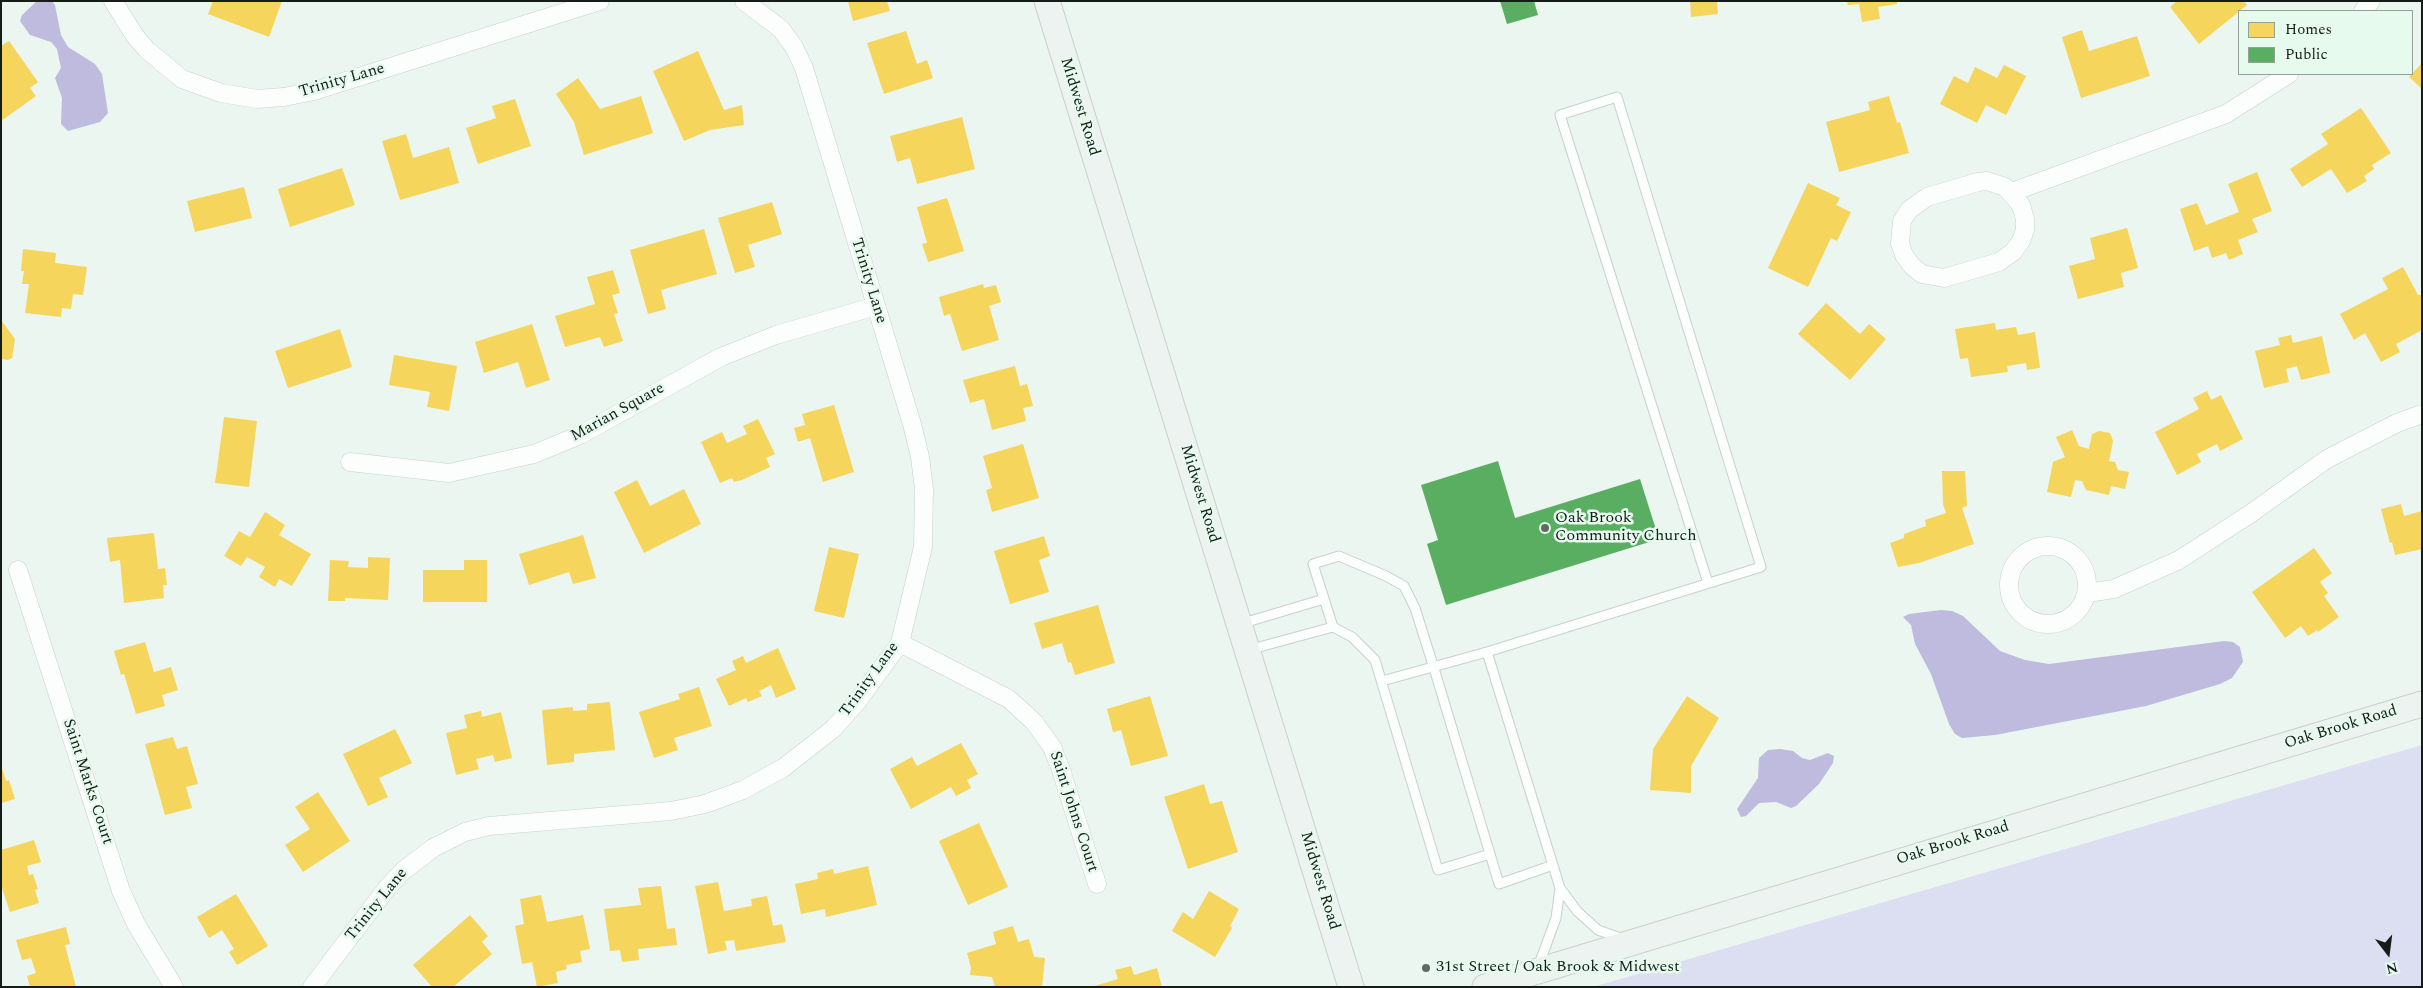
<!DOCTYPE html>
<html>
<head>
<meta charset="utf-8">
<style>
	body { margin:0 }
	#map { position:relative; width:2423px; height:988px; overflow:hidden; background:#eaf6ef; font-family:Spectral,serif }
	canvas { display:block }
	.frame { position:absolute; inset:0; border:2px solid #161d19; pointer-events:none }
	.legend { position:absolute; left:2238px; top:10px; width:175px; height:65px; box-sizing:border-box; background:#e6faee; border:1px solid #93a299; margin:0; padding:6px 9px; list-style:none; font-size:15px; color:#161d19 }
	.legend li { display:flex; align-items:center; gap:10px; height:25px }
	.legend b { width:25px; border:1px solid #93a299 }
	.north { position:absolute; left:2363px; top:928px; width:50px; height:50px; -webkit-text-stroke:4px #e6faee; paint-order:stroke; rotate:165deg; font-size:14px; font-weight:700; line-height:20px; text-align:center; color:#161d19 }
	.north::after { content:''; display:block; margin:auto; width:18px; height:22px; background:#161d19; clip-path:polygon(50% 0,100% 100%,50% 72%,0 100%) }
</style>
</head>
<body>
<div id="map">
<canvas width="2423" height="988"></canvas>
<div class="frame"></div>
<ul class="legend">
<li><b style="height:14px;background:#f6d55c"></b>Homes</li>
<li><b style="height:14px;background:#5aae61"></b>Public</li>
</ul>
<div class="north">N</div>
</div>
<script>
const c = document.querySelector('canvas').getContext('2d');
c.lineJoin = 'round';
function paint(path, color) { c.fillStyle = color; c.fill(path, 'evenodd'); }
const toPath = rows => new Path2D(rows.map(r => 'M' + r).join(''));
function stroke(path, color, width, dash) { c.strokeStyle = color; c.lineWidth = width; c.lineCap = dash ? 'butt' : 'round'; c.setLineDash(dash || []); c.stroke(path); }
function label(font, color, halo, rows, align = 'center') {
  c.font = font + ' Spectral,serif'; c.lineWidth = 5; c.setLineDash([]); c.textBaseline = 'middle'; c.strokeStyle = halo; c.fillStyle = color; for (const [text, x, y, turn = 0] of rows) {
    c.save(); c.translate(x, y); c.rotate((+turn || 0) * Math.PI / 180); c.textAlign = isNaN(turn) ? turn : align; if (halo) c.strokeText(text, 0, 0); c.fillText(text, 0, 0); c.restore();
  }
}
paint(toPath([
	[2422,745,2422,987,1593,987]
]), '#dcdef1');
paint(toPath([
	[37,1,52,1,55,5,61,35,68,47,95,64,102,74,108,113,100,122,68,131,61,124,62,98,55,78,61,68,57,49,51,42,30,35,20,21,22,15],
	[1941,610,1952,611,1963,616,2000,651,2025,660,2049,664,2224,641,2233,642,2240,647,2243,662,2232,678,2220,684,2146,706,1995,735,1962,738,1955,734,1949,724,1931,674,1915,644,1911,625,1903,617,1909,614],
	[1780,749,1793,751,1802,758,1810,760,1828,753,1834,756,1833,763,1819,784,1796,806,1791,808,1776,802,1759,803,1746,816,1741,817,1737,809,1758,778,1759,758,1768,750]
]), '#bfbbde');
paint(toPath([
	[213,1,282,1,269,37,208,14],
	[848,1,887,1,890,11,853,21],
	[1690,1,1717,1,1718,14,1691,17],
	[1847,1,1897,1,1897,4,1878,7,1880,19,1862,22,1859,4,1848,5],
	[2177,1,2244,1,2247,5,2199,44,2170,7],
	[2082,30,2089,51,2137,36,2150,76,2081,98,2062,37],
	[906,31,917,64,927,60,933,78,884,94,867,43],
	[9,41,38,82,30,88,36,96,1,121,1,46],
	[698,51,724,110,742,105,744,125,710,130,684,141,653,71],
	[2422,63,2422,89,2409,77],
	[2004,65,2026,76,2006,115,1986,105,1977,123,1940,104,1954,76,1968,83,1975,67,1997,78],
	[578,78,600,109,641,96,653,133,584,155,574,122,556,94],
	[1889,96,1897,123,1900,122,1909,153,1839,172,1826,122,1870,110,1868,102],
	[515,99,531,146,478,164,466,128,496,118,492,106],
	[2361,108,2391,153,2372,165,2374,169,2364,176,2367,181,2347,193,2331,169,2302,187,2290,169,2328,144,2321,134],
	[962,117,975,169,917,184,910,158,897,162,890,136],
	[406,134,413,158,449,147,459,183,400,200,382,141],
	[342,168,355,205,290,227,278,189],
	[2257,172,2272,211,2252,219,2258,232,2238,240,2243,254,2229,260,2226,253,2212,258,2208,246,2194,251,2180,209,2197,203,2206,225,2239,212,2228,184],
	[1808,183,1840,198,1836,205,1851,212,1837,241,1831,238,1808,287,1768,268],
	[244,187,252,218,195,232,187,201],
	[947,198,964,251,928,262,922,244,927,243,917,207],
	[772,202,782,234,748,245,755,267,735,273,718,218],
	[2127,228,2138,268,2121,273,2124,287,2078,299,2069,266,2095,259,2090,238],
	[704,229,717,274,661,290,666,309,648,314,630,250],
	[23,249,56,253,55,263,87,267,83,295,73,294,71,309,62,308,61,317,25,313,29,284,22,284,24,271,21,271],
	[2403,267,2418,295,2422,295,2422,330,2396,344,2400,352,2381,362,2365,333,2354,340,2340,314,2388,289,2382,278],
	[613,270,620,293,612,295,618,313,614,314,623,341,604,347,600,337,565,347,555,316,595,304,587,277],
	[983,284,984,288,996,285,1001,302,989,306,999,340,962,351,950,314,944,316,939,297],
	[1826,303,1860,334,1869,324,1886,339,1850,380,1798,334],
	[1,320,15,339,12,358,8,360,1,359],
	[1995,323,1996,330,2016,327,2018,335,2035,332,2040,368,2027,370,2026,363,2007,366,2008,372,1971,377,1968,358,1960,359,1955,329],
	[532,324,550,380,526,388,518,362,484,373,475,342],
	[340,329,352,367,288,388,275,351],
	[2291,335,2293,343,2322,336,2330,373,2301,380,2297,366,2286,369,2289,382,2264,388,2255,351,2280,345,2278,338],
	[394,355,457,366,449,411,427,407,430,392,389,385],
	[1015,366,1020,386,1027,384,1033,406,1023,408,1026,421,992,430,984,399,970,403,963,380],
	[2207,391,2211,400,2221,395,2243,439,2220,451,2217,444,2197,454,2201,462,2177,475,2155,432,2199,409,2193,398],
	[834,405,854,472,823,482,810,438,798,442,794,428,805,425,802,414],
	[224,417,257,421,249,487,215,483],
	[758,419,775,454,766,458,770,467,742,480,734,482,732,478,720,483,701,442,722,432,727,443,747,434,743,426],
	[2072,430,2079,446,2089,449,2092,434,2099,431,2110,433,2113,441,2109,461,2115,462,2118,470,2129,472,2125,489,2111,486,2109,495,2086,490,2082,481,2075,480,2071,497,2047,492,2053,462,2065,457,2056,437],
	[1023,444,1039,498,992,512,986,490,992,488,983,456],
	[1942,471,1965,471,1967,506,1962,508,1974,544,1919,563,1898,567,1890,543,1904,538,1904,534,1926,526,1925,520,1946,513,1943,504],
	[637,480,650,506,684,489,701,524,644,553,614,492],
	[2401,504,2404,516,2422,511,2422,549,2395,555,2392,542,2390,543,2381,509],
	[265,512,285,525,279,535,311,554,292,586,279,579,275,587,259,577,265,567,247,557,241,566,224,556,239,531,250,537],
	[154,533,158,569,165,568,167,585,163,585,164,598,124,603,120,560,110,562,107,538],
	[583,535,596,578,573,584,569,572,529,585,519,554],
	[1044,536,1050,556,1039,560,1049,592,1010,604,994,551],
	[829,547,859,554,844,618,814,611],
	[2314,548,2332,573,2320,582,2328,593,2324,596,2339,617,2318,632,2317,630,2308,636,2301,626,2285,638,2252,592],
	[368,557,390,558,388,600,345,598,345,601,328,601,330,560,349,561,348,567,368,568],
	[464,560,487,560,487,602,423,602,423,570,464,570],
	[1098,605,1115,663,1075,675,1071,662,1068,663,1062,643,1042,649,1034,623],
	[145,642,154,672,171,667,178,690,162,695,165,706,136,714,124,674,121,675,114,651],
	[778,648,796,689,776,698,771,685,759,691,762,696,748,702,746,698,729,706,716,679,736,670,732,661,743,656,746,663],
	[699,687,712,726,674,738,678,750,654,758,639,712,680,699,678,694],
	[1150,696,1168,756,1131,766,1121,730,1113,732,1107,709],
	[1687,696,1719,718,1691,766,1691,793,1650,790,1653,749],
	[610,702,615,750,574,754,574,762,547,765,542,710,573,707,573,711,587,710,587,704],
	[481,711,482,717,501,712,512,758,495,762,493,755,476,759,479,769,456,775,446,733,467,728,464,715],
	[395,729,412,763,379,778,388,797,368,806,343,754],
	[173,737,177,749,187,746,198,784,186,787,192,808,165,815,145,744],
	[961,743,978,774,967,780,971,788,956,796,951,787,911,809,890,769,912,757,917,766],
	[1,765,6,781,9,780,15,799,1,803],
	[1204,784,1210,804,1222,801,1238,852,1188,869,1164,797],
	[318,792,350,841,303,872,285,845,310,829,295,807],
	[979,823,1008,887,968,905,939,841],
	[34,840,41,862,27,866,29,875,33,874,38,889,35,890,39,903,10,912,1,885,1,850],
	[868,866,877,905,826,917,825,909,801,914,795,884,818,879,817,873,833,869,834,874],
	[718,882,724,911,752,906,751,899,767,896,773,926,782,924,786,942,736,951,734,940,725,941,727,950,708,954,695,886],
	[661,886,667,929,675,928,677,945,638,949,639,960,622,962,620,950,610,951,604,909,641,905,638,888],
	[1209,891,1239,909,1230,926,1232,928,1215,957,1172,931,1183,912,1193,919],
	[236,894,268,946,237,965,229,952,234,949,222,930,209,938,197,917],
	[541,895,547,922,583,915,590,949,580,951,582,962,566,965,567,969,556,972,558,983,537,987,532,962,522,964,515,926,524,924,520,899],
	[470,915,488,936,482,942,492,954,453,987,432,987,413,965],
	[1013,926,1018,942,1029,939,1034,957,1045,958,1042,987,995,987,992,977,970,975,971,968,967,953,996,944,993,932],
	[66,927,70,944,65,945,76,987,30,987,27,976,36,973,31,958,22,960,16,940],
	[1131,966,1134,975,1157,968,1162,987,1091,987,1118,979,1115,970]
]), '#f6d55c');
paint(toPath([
	[1500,1,1534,1,1538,15,1507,24],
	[1498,461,1515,518,1640,479,1659,539,1446,605,1427,544,1438,540,1421,485]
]), '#5aae61');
const service = toPath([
	[1240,624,1324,599],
	[1248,650,1333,627],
	[1487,652,1560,888,1577,911,1598,930,1623,939],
	[1382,681,1487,652,1761,567,1617,97,1560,115,1708,583],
	[1490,854,1438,870,1375,660,1352,637,1333,627,1313,564,1339,556,1386,576,1404,586,1415,608,1433,665,1490,854,1499,884,1553,865],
	[1538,967,1556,918,1560,888]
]);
const minor = toPath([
	[113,1,135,36,147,50,182,79,221,93,257,99,284,97,314,91,600,1],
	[2363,11,2371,1],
	[1987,181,2005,187,2021,205,2025,219,2025,230,2021,241,2013,252,1999,262,1944,278,1922,274,1912,266,1904,255,1900,243,1902,221,1909,210,1927,197,1978,182,1987,181],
	[2012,192,2226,114,2289,74],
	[350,462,449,473,534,454,580,435,721,357,776,335,876,306],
	'2009 585a39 39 0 1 1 78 0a39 39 0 1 1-78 0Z',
	[18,570,121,891,136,924,174,987],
	[2087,593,2114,589,2179,560,2250,514,2327,459,2397,423,2422,414],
	[900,643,1009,699,1034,722,1052,747,1060,767,1097,884],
	[312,987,387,888,403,871,433,848,465,832,489,826,671,811,705,804,743,790,783,768,833,729,857,702,900,643,923,547,924,489,920,457,912,424,804,68,794,47,781,29,744,1]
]);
const secondary = toPath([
	[1047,1,1351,987],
	[1485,987,2422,704]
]);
stroke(service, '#c8d1cc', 11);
stroke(minor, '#c8d1cc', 19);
stroke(secondary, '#c8d1cc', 27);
stroke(service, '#fcfefd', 9);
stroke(minor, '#fcfefd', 18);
stroke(secondary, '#edf3f0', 25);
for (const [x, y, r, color] of [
	[1545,528,5,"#606964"],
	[1426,968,5,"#606964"]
]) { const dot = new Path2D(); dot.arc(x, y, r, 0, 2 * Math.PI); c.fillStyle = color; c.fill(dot); stroke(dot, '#e6faee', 2); }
label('16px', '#161d19', '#e6faee', [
	["Trinity Lane",342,81,-16],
	["Midwest Road",1079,107,73],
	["Trinity Lane",868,281,73],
	["Marian Square",618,413,-29],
	["Midwest Road",1199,494,73],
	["Trinity Lane",870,680,-54],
	["Oak Brook Road",2341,728,-17],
	["Saint Marks Court",87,782,72],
	["Saint Johns Court",1073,812,72],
	["Oak Brook Road",1953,844,-17],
	["Midwest Road",1319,881,73],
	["Trinity Lane",377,905,-51]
]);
label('16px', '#161d19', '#e6faee', [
	["Oak Brook",1555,519],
	["Community Church",1555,537],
	["31st Street / Oak Brook & Midwest",1436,968]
], 'left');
</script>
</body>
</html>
